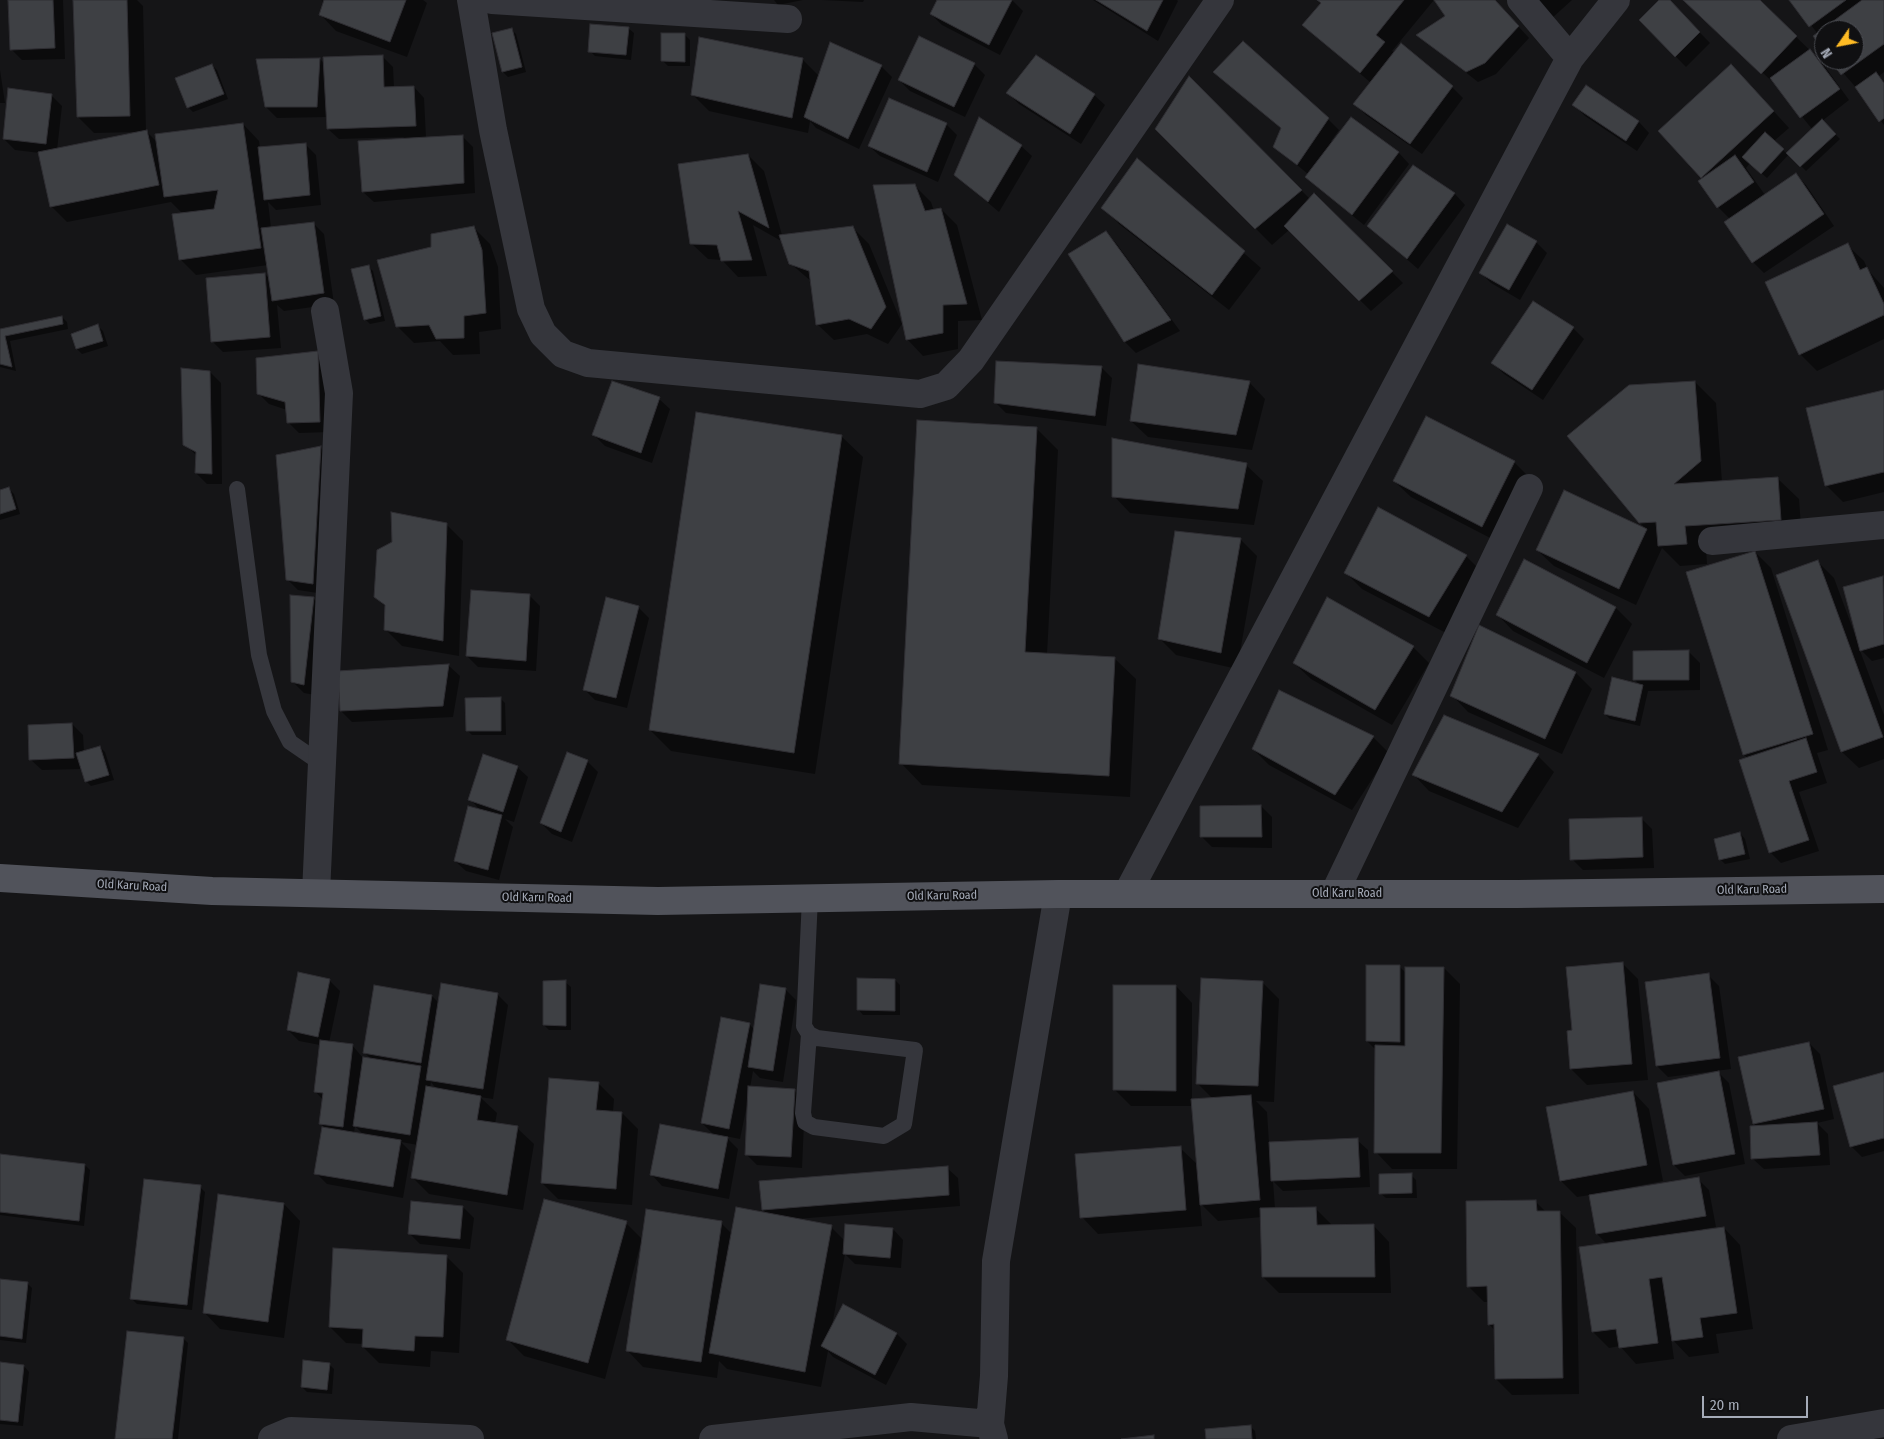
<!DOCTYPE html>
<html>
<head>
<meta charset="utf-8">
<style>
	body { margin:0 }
	#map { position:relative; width:1884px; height:1439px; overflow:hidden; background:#151517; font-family:"Fira Sans Condensed",sans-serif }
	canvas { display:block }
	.north { position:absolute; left:1814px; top:20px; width:50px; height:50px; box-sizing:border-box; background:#101012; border:1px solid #4c4e54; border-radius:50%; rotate:237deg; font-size:14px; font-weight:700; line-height:20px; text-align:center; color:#a5abb8 }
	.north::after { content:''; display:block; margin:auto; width:18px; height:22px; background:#ffbb24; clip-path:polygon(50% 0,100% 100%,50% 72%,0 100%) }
	.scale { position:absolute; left:1702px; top:1396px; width:106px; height:22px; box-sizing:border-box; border:2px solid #a5abb8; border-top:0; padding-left:6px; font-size:15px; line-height:18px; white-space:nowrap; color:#a5abb8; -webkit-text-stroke:4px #101012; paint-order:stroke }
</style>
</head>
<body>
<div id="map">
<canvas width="1884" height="1439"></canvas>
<div class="north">N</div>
<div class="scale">20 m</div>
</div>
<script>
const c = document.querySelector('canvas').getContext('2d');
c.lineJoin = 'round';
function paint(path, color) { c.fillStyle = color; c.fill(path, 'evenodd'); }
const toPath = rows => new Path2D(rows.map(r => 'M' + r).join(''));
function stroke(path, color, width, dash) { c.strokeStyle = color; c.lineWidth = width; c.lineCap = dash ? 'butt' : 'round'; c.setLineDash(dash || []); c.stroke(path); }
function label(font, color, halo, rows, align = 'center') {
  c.font = font + ' "Fira Sans Condensed",sans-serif'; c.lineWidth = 4; c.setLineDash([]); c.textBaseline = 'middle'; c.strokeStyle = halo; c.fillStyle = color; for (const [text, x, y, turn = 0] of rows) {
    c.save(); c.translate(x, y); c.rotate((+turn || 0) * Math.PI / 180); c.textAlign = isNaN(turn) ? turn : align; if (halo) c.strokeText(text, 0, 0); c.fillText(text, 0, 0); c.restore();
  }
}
paint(toPath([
	[9,0,63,0,65,59,22,60,11,49],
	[75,0,137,0,143,6,146,131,157,142,243,124,259,141,260,148,305,144,316,155,321,205,276,210,268,202,271,228,313,223,324,234,334,304,284,311,277,305,281,348,223,352,212,341,265,274,270,279,268,265,196,275,180,259,183,214,171,202,67,222,51,206,40,153,15,150,4,139,51,95,62,106,57,150,137,132,94,133,78,117],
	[321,0,423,0,427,3,407,57,336,31,320,14,325,1],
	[774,0,803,0,778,5],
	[822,0,864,0,863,2],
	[938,0,1012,0,1023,11,1000,55,942,25,931,14],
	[1093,0,1177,0,1178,1,1158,41],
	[1316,0,1434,0,1392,51,1452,87,1463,98,1422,154,1366,115,1355,104,1371,83,1304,25,1321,4],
	[1436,0,1494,0,1529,38,1496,74,1478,82,1418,35,1446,16],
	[1534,0,1572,0,1551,19],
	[1661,0,1668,0,1710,43,1686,67,1640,20],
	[1685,0,1758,0,1821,61,1849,100,1822,121,1840,139,1806,171,1789,154,1767,178,1750,163,1746,168,1765,195,1795,174,1806,185,1834,226,1764,273,1753,262,1726,222,1730,219,1718,207,1700,182,1704,179,1660,131,1747,82,1789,128,1774,141,1787,154,1812,129,1779,88],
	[1791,0,1884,0,1884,72,1879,76,1884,82,1884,125,1859,91,1832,60,1854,60,1854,30,1824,30,1824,49,1818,34],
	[628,28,634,33,631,60,595,56,590,51],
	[511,29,516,34,526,72,508,77,503,72],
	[685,35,690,40,690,66,668,66,662,60],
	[920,38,974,64,985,75,965,117,910,91,899,80],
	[382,56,393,67,394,88,414,87,424,98,426,138,462,136,473,147,475,193,374,202,363,192,404,137,339,139,328,129,327,117,277,118,266,107,320,59,325,64],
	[802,59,819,76,881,66,892,77,859,149,816,128,810,121,808,133,709,111,692,94],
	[212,65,217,70,228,99,193,112,188,107],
	[0,70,5,103,0,103],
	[1215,72,1328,119,1339,130,1331,141,1333,143,1351,119,1399,153,1409,164,1364,225,1317,187,1307,177,1308,174,1274,146,1282,129],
	[1189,78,1310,199,1314,195,1403,283,1371,311,1289,230,1272,245,1157,129],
	[1586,86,1639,122,1649,133,1637,151,1585,116,1574,105],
	[1008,93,1094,95,1105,105,1081,144,1019,104],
	[889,100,947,125,957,135,938,182,880,156,869,146],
	[1021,146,1032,156,999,212,955,175],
	[748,155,764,171,782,235,852,227,869,244,902,324,888,344,867,334,834,340,817,324,812,282,790,263,783,242,753,225,767,276,738,277,722,260,708,259,691,243],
	[1137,160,1261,268,1229,310,1119,224,1103,207],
	[1413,166,1455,194,1465,205,1418,269,1369,226],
	[914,185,931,202,934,211,941,209,957,225,982,320,958,321,958,349,923,356,907,339],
	[474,228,490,244,498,267,501,329,479,332,480,354,453,355,440,341,414,343,398,327,433,248],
	[1105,232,1116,243,1180,331,1136,353,1125,342,1070,254],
	[1536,242,1547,253,1520,300,1491,283,1481,273],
	[1847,245,1864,261,1868,270,1884,288,1884,339,1817,371,1800,354],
	[368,266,373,271,385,321,370,324,365,319],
	[62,317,67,322,68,329,10,341,16,371,0,367,0,330],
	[98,326,103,331,108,346,82,354,77,349,73,334],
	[1573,328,1584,339,1543,400,1504,374,1493,363],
	[318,353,329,364,330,432,299,433,288,422,287,410,269,404,258,393],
	[1102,368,1112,378,1106,426,1006,413,995,402],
	[210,372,221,383,222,484,207,484,196,473,197,456,185,444],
	[1249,382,1265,399,1252,450,1148,437,1131,421],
	[1695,382,1716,403,1722,482,1777,478,1799,499,1802,540,1706,547,1707,564,1680,566,1662,548,1636,605,1554,566,1537,550,1565,492,1648,531,1640,523],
	[1884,391,1884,492,1843,502,1826,485],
	[659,399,670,409,652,463,605,446,594,435],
	[1036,428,1058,450,1047,654,1114,658,1136,679,1130,797,922,785,901,763],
	[841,436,863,457,815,774,671,751,650,730],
	[320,447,331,458,324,594,298,590,287,579],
	[1514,462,1531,479,1498,542,1411,497,1394,481],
	[1246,465,1263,481,1254,525,1130,513,1114,496],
	[9,489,14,494,20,514,0,520,0,491],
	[1378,508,1466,556,1483,573,1446,633,1362,589,1346,573],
	[446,524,463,541,459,656,402,646,385,629,386,607,375,597],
	[1176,532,1241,540,1257,556,1237,669,1176,655,1160,639],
	[1755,552,1771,568,1828,750,1817,753,1827,783,1799,792,1819,851,1781,863,1770,852,1748,758,1744,755],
	[1525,561,1616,608,1632,624,1604,678,1513,631,1497,614],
	[1817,561,1834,578,1858,643,1883,578,1884,579,1884,658,1872,661,1859,648,1884,715,1884,759,1859,768,1842,752,1778,576],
	[529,595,540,606,536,671,478,667,467,656],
	[313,598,324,609,315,695,304,693,293,682],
	[638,607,649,618,627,708,595,700,584,689],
	[1480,626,1576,673,1592,689,1562,754,1468,712,1452,695],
	[1413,647,1429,663,1392,725,1311,679,1294,663],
	[1689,652,1700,663,1700,690,1648,691,1640,726,1610,719,1605,714,1640,685,1635,680],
	[449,666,460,676,453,717,352,722,341,711,339,672],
	[500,698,505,703,506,735,472,735,467,730],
	[72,724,83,735,84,752,100,747,105,752,114,780,91,786,86,781,82,769,42,770,31,760],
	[1373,737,1389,753,1352,810,1269,765,1253,749],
	[1538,756,1554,772,1518,828,1429,791,1413,774],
	[587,761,598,772,572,842,552,834,541,823],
	[517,767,528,777,514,822,505,819,513,827,499,880,466,871,455,861,480,810,470,799],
	[1261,806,1272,817,1272,848,1212,847,1202,837],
	[1641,818,1652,829,1654,868,1583,870,1572,859],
	[1740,833,1745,839,1750,859,1725,864,1720,859],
	[1622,963,1638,979,1648,1080,1587,1085,1571,1069,1573,1031],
	[1400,967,1406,973,1444,968,1460,984,1457,1169,1392,1169,1376,1152,1376,1050,1367,1041],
	[1708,975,1719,986,1731,1069,1668,1077,1657,1066,1646,983],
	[329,980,340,991,329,1043,352,1045,363,1058,371,1059,365,1053,432,996,439,1003,497,994,508,1005,493,1099,480,1097,497,1113,495,1124,517,1128,534,1144,523,1210,429,1194,413,1178,418,1145,401,1142,411,1152,403,1198,327,1184,316,1173,324,1127,321,1124,323,1100,315,1091,320,1045,299,1041,288,1030],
	[431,1082,434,1086,438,1089,430,1088],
	[355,1126,364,1135,354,1133],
	[895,980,900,985,900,1015,863,1015,858,1009],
	[565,982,571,987,571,1030,549,1030,544,1025],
	[1262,982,1279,999,1274,1102,1256,1101,1267,1112,1269,1143,1357,1140,1368,1150,1370,1187,1283,1191,1273,1181,1275,1209,1316,1209,1333,1226,1373,1225,1389,1242,1391,1293,1279,1293,1263,1277,1262,1217,1218,1221,1200,1203,1202,1226,1098,1234,1082,1217,1180,1148,1198,1165,1192,1106,1131,1106,1115,1090,1176,986,1192,1003,1192,1101,1213,1099,1197,1083],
	[785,989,796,1000,783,1082,760,1078,753,1071,750,1088,794,1090,805,1101,802,1168,757,1165,746,1154,747,1105,740,1139,725,1136,738,1149,729,1199,662,1186,652,1175,715,1136,702,1123,749,1024,755,1030],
	[1809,1043,1820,1054,1834,1119,1817,1123,1828,1134,1830,1165,1764,1169,1753,1159,1757,1127,1754,1123],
	[1718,1072,1729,1083,1745,1164,1685,1176,1674,1165],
	[1884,1073,1884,1151,1862,1157,1851,1146],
	[598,1083,614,1099,613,1112,622,1113,638,1129,632,1205,558,1199,542,1183],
	[1633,1092,1649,1109,1663,1181,1611,1191,1611,1193,1698,1179,1709,1190,1716,1227,1703,1229,1704,1231,1724,1228,1740,1245,1753,1329,1716,1334,1719,1353,1689,1357,1671,1338,1674,1359,1636,1364,1620,1346,1609,1348,1593,1332,1608,1245,1597,1234,1590,1195,1577,1197,1561,1181,1547,1108],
	[0,1155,85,1165,90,1170,84,1226,0,1215],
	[947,1168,958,1178,960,1206,796,1219,831,1227,845,1241,893,1229,903,1240,901,1268,855,1264,845,1254,832,1326,897,1334,907,1344,886,1385,833,1357,828,1351,821,1387,727,1369,719,1361,717,1378,643,1367,627,1350,642,1246,640,1246,605,1379,524,1356,508,1340,626,1223,643,1240,721,1223,732,1234,767,1214,763,1210],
	[1411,1175,1416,1180,1417,1198,1386,1198,1380,1193],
	[200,1187,205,1192,192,1310,137,1304,132,1299],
	[1536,1202,1546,1212,1559,1212,1576,1228,1579,1394,1512,1395,1496,1379,1495,1331,1489,1324,1488,1302,1484,1302,1468,1286],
	[284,1204,300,1221,284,1338,220,1329,204,1312],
	[463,1207,474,1218,470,1249,420,1244,410,1234],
	[447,1257,463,1273,459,1353,431,1351,430,1367,379,1363,363,1347,363,1344,346,1343,330,1327],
	[0,1280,27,1283,32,1288,26,1343,0,1340],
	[183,1338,188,1343,178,1439,116,1439],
	[0,1364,24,1366,29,1372,23,1426,0,1424],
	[329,1364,334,1369,332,1394,307,1392,302,1387],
	[1250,1426,1255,1431,1256,1439,1208,1439]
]), '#0007');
const building = toPath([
	[8,0,53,0,55,48,10,50,8,0],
	[73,0,127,0,130,116,77,117,73,0],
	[324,0,406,0,390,42,319,15,324,0],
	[937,0,1012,0,989,45,930,14,937,0],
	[1096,0,1163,0,1147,31,1096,0],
	[1317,0,1404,0,1376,35,1385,42,1360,73,1302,25,1321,3,1317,0],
	[1434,0,1495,0,1519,26,1485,63,1466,72,1416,35,1445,16,1434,0],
	[1659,0,1670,0,1700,32,1675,57,1639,20,1659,0],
	[1683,0,1760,0,1797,36,1761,74,1683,0],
	[1789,0,1846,0,1809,27,1789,0],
	[1862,0,1884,0,1884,44,1841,75,1830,60,1854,60,1854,30,1824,30,1824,51,1813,36,1862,0],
	[590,24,629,27,626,55,588,52,590,24],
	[512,28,522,67,502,72,492,33,512,28],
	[661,33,685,33,685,62,661,61,661,33],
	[919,36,975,63,954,107,898,80,919,36],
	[699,37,803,58,792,118,691,95,699,37],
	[1243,41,1329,118,1297,165,1273,147,1281,128,1213,72,1243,41],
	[830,42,882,65,848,139,804,117,830,42],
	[1401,43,1453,86,1410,144,1353,104,1401,43],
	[1810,49,1840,89,1800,118,1770,78,1810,49],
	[383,55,384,87,414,86,416,126,327,129,323,57,383,55],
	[1036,55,1095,94,1070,134,1006,93,1036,55],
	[320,58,317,107,265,107,256,59,320,58],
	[212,64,224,94,187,108,175,78,212,64],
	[1731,64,1774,111,1701,178,1658,131,1731,64],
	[1876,72,1884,83,1884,118,1879,122,1855,87,1876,72],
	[1189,76,1302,190,1255,229,1155,129,1189,76],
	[1586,85,1639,121,1626,141,1572,105,1586,85],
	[8,88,52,94,46,144,3,139,8,88],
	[889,98,947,123,927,172,868,146,889,98],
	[979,117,1022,145,988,202,954,175,979,117],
	[1351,117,1399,152,1352,215,1305,177,1351,117],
	[1822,119,1836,134,1800,167,1786,153,1822,119],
	[243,123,261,248,179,260,172,214,214,209,218,190,164,197,155,134,243,123],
	[147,130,159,185,50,207,38,152,147,130],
	[1765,132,1784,149,1761,174,1742,157,1765,132],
	[463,135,464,183,362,192,358,141,463,135],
	[306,143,310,195,264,200,258,147,306,143],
	[748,154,769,228,738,211,752,260,721,261,717,245,690,244,678,164,748,154],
	[1735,155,1754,182,1717,208,1698,181,1735,155],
	[1137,158,1245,251,1212,295,1101,208,1137,158],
	[1413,165,1455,193,1407,259,1367,226,1413,165],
	[1796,173,1824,214,1752,263,1724,222,1796,173],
	[915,184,925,211,941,208,967,304,943,305,943,333,906,340,873,185,915,184],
	[1314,193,1393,271,1359,301,1284,226,1314,193],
	[314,222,324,293,272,301,261,228,314,222],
	[1507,224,1537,241,1509,290,1479,273,1507,224],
	[474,226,482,250,486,313,464,316,464,338,436,339,429,325,396,327,377,260,431,247,431,234,474,226],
	[853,226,886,307,871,329,849,319,816,325,809,271,789,264,779,235,853,226],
	[1106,231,1171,320,1124,342,1068,254,1106,231],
	[1848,243,1860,270,1867,267,1884,304,1884,315,1799,355,1765,282,1848,243],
	[369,265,381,316,364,320,351,269,369,265],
	[265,273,270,337,211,342,206,278,265,273],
	[1533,301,1574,327,1532,390,1491,363,1533,301],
	[62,316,63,324,5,336,12,367,0,364,0,329,62,316],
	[98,324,103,341,76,349,71,334,98,324],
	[318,351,320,422,287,423,285,402,257,394,256,358,318,351],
	[996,361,1102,366,1095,416,994,403,996,361],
	[1138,364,1250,381,1236,435,1130,421,1138,364],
	[181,368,210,371,212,474,195,473,196,452,183,445,181,368],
	[612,381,660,397,641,453,592,435,612,381],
	[1695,381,1701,461,1674,484,1778,477,1781,520,1685,526,1687,544,1658,546,1656,522,1639,523,1567,436,1629,385,1695,381],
	[1884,390,1884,472,1825,486,1806,408,1884,390],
	[696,412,842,435,794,753,649,730,696,412],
	[1426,416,1515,461,1482,527,1393,481,1426,416],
	[917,420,1037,427,1025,652,1115,657,1109,776,899,764,917,420],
	[1112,438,1247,463,1238,509,1112,497,1112,438],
	[321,446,313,584,286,580,276,455,321,446],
	[9,487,16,509,0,514,0,490,9,487],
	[1564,490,1647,529,1619,589,1536,550,1564,490],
	[1378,507,1467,555,1429,617,1344,573,1378,507],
	[391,512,447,523,443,641,384,630,385,605,374,597,377,550,392,542,391,512],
	[1175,531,1241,538,1221,653,1158,639,1175,531],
	[1755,551,1813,734,1743,755,1686,572,1755,551],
	[1524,559,1616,607,1587,663,1496,615,1524,559],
	[1818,560,1883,737,1841,752,1776,575,1818,560],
	[1883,576,1884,644,1860,651,1843,587,1883,576],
	[471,590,530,594,526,661,466,656,471,590],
	[290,595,314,597,304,685,291,682,290,595],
	[606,597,639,606,616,698,583,690,606,597],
	[1327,597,1414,646,1375,710,1293,663,1327,597],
	[1479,625,1576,672,1545,739,1450,696,1479,625],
	[1689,650,1689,680,1633,680,1633,651,1689,650],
	[449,664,443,706,340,711,338,671,449,664],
	[1612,677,1643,685,1635,721,1604,714,1612,677],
	[1279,690,1374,736,1335,795,1252,749,1279,690],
	[501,697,501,731,466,731,465,698,501,697],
	[1444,715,1539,754,1502,812,1412,775,1444,715],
	[72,723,74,758,29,760,28,725,72,723],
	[1806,738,1817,772,1789,781,1809,840,1769,853,1739,760,1806,738],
	[100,746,109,775,85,782,76,753,100,746],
	[567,752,588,760,561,832,540,823,567,752],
	[483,754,518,766,503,812,468,800,483,754],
	[1261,805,1262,837,1200,837,1200,806,1261,805],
	[468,806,502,815,488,870,454,861,468,806],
	[1642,817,1643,857,1570,860,1569,819,1642,817],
	[1740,832,1745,854,1719,860,1714,839,1740,832],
	[1623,962,1632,1064,1570,1069,1567,1031,1572,1030,1566,967,1623,962],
	[1366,965,1400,965,1400,1042,1366,1041,1366,965],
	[1405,967,1444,967,1441,1153,1374,1153,1375,1045,1405,1046,1405,967],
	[298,972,330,979,318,1037,287,1030,298,972],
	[1709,973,1720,1058,1656,1066,1645,982,1709,973],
	[857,978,895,979,895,1011,857,1010,857,978],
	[1201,978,1263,981,1258,1086,1196,1084,1201,978],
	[566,980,566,1026,543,1025,543,981,566,980],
	[441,983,498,993,483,1089,426,1080,441,983],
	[760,984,786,988,773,1071,748,1067,760,984],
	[374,985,432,995,421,1063,363,1053,374,985],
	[1113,985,1176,985,1176,1091,1113,1090,1113,985],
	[721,1017,750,1023,729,1129,701,1123,721,1017],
	[320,1040,353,1044,343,1127,319,1124,323,1093,314,1092,320,1040],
	[1809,1042,1824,1109,1753,1124,1738,1057,1809,1042],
	[363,1057,421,1066,410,1135,353,1126,363,1057],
	[1719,1071,1735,1154,1673,1165,1657,1083,1719,1071],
	[1884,1072,1884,1138,1850,1147,1833,1086,1884,1072],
	[549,1078,599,1082,596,1110,622,1112,616,1189,541,1183,549,1078],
	[426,1086,481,1096,477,1120,518,1126,507,1195,411,1178,426,1086],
	[748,1086,795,1089,791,1157,745,1155,748,1086],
	[1633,1091,1647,1165,1560,1181,1546,1107,1633,1091],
	[1251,1095,1260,1200,1200,1205,1191,1099,1251,1095],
	[1817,1122,1820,1155,1751,1159,1750,1126,1817,1122],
	[660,1124,728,1137,718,1189,650,1175,660,1124],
	[322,1127,401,1140,393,1187,314,1174,322,1127],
	[1358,1138,1360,1177,1271,1181,1269,1142,1358,1138],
	[1181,1146,1186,1210,1080,1218,1075,1154,1181,1146],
	[0,1154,85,1164,79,1221,0,1212,0,1154],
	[948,1166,949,1195,762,1210,759,1181,948,1166],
	[1412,1173,1412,1193,1379,1194,1379,1174,1412,1173],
	[1699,1177,1706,1216,1596,1234,1589,1195,1699,1177],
	[144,1179,201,1185,187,1305,130,1299,144,1179],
	[218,1194,284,1203,268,1322,203,1313,218,1194],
	[544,1199,627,1221,588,1363,506,1340,544,1199],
	[1536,1200,1537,1211,1560,1211,1563,1378,1495,1379,1494,1324,1488,1325,1487,1286,1467,1287,1466,1201,1536,1200],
	[411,1201,463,1206,460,1239,408,1234,411,1201],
	[736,1207,832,1225,805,1372,709,1353,736,1207],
	[1316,1207,1317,1225,1374,1224,1375,1277,1262,1277,1260,1208,1316,1207],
	[646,1209,722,1221,701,1362,626,1351,646,1209],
	[845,1224,893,1228,890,1258,843,1254,845,1224],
	[1724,1227,1737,1313,1700,1318,1703,1337,1672,1341,1662,1277,1649,1279,1658,1343,1619,1348,1616,1329,1592,1332,1579,1247,1724,1227],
	[333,1248,447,1255,443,1337,415,1336,414,1351,362,1347,363,1329,329,1327,333,1248],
	[0,1279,28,1282,22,1339,0,1336,0,1279],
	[843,1304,897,1333,875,1375,821,1346,843,1304],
	[127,1331,184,1337,172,1439,115,1439,127,1331],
	[303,1360,330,1363,327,1390,301,1387,303,1360],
	[0,1362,24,1365,18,1422,0,1420,0,1362],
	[1251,1425,1252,1439,1206,1439,1205,1429,1251,1425],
	[1154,1435,1154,1439,1121,1439,1154,1435]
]);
paint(building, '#3e4044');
stroke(building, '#2f2e33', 1);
stroke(toPath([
	[237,489,259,655,274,711,290,742,322,764],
	[809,1034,803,1113,805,1122,814,1127,884,1136,904,1124,915,1050,817,1038,809,1034,804,1026,810,898]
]), '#35363c', 16);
stroke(toPath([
	[471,0,493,130,531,309,543,334,563,354,588,363,920,394,946,386,971,360,1220,0],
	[492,0,788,19],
	[1521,0,1570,58],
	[1712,541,1884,525],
	[316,893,339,393,325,311],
	[1127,894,1570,58,1616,0],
	[1334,894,1529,488],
	[272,1439,291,1431,470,1439],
	[713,1439,911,1417,990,1424],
	[994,1439,990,1424,994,1376,996,1261,1058,894],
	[1791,1439,1884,1423]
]), '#35363c', 28);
stroke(toPath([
	[0,878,212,891,658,901,1058,894,1518,894,1884,889]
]), '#51535b', 28);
label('12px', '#a5abb8', '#101012', [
	["Old Karu Road",132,886,3],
	["Old Karu Road",1752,890,-1],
	["Old Karu Road",1347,894],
	["Old Karu Road",942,896,-1],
	["Old Karu Road",537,898,1]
]);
</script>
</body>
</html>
